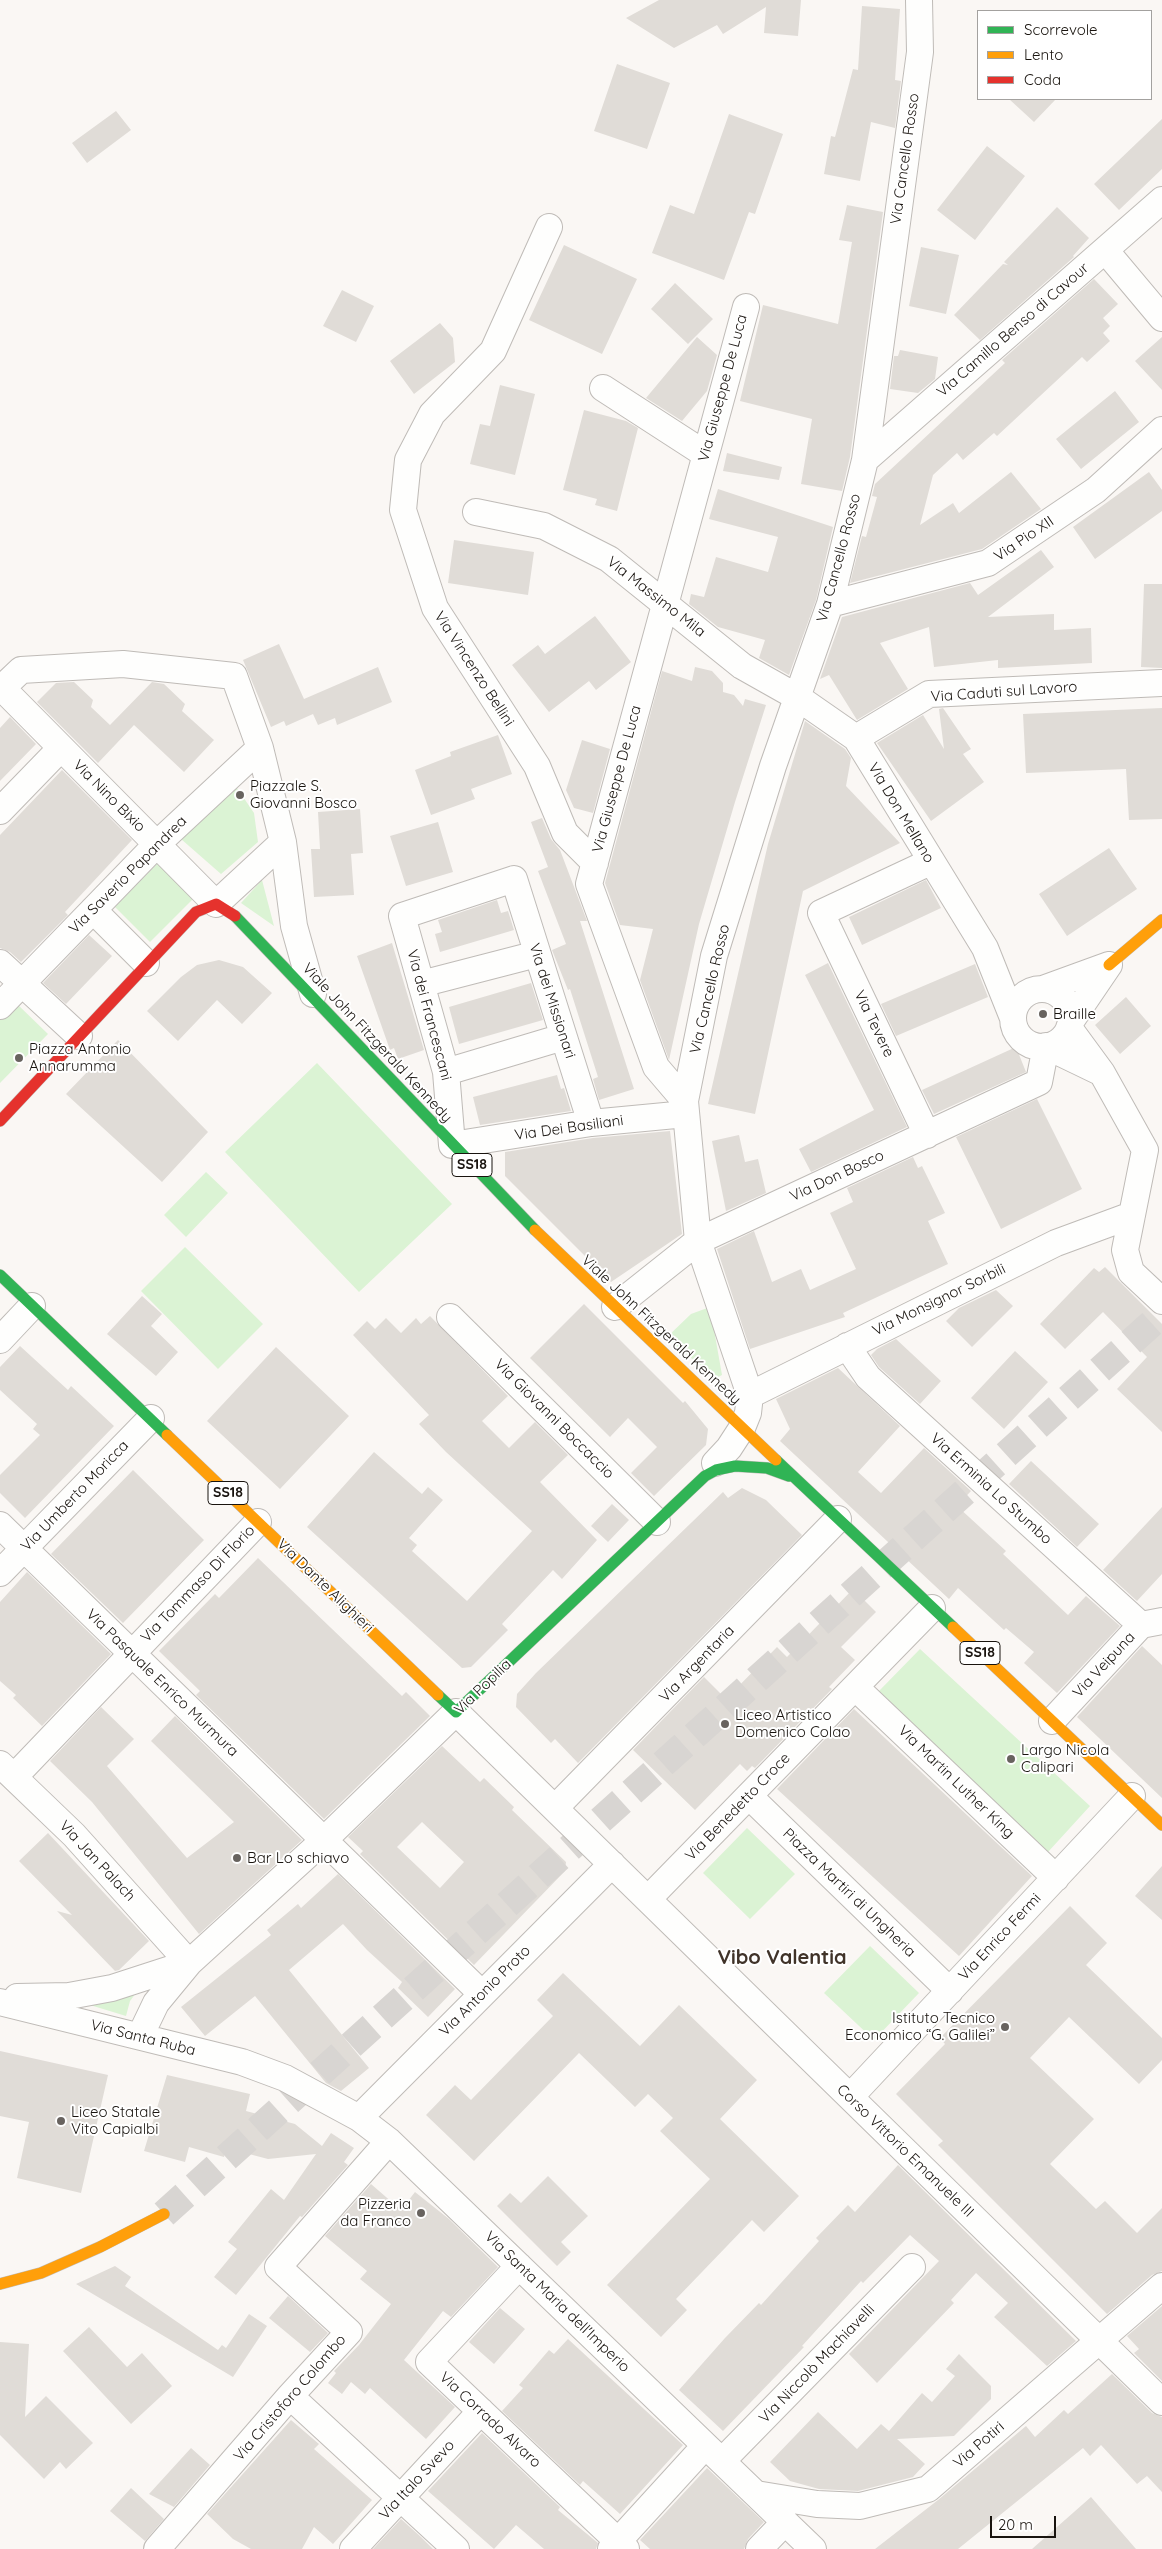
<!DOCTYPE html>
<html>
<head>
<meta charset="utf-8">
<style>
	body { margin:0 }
	#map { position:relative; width:1162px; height:2549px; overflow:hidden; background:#faf7f4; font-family:Quicksand,sans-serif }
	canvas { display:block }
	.legend { position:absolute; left:977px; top:10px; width:175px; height:90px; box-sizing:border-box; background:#fff; border:1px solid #a3a19f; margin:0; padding:6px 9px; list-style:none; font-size:15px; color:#19140f }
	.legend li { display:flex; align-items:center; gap:10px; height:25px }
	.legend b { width:25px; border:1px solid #a3a19f }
	.scale { position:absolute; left:990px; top:2516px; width:66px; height:22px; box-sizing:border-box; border:2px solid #19140f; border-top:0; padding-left:6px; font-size:15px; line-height:18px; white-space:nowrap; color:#19140f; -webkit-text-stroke:4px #fff; paint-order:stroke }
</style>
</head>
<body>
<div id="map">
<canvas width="1162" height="2549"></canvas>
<ul class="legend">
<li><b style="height:6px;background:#30b455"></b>Scorrevole</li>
<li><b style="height:6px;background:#ff9f0a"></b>Lento</li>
<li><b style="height:6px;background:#e5322d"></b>Coda</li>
</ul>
<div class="scale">20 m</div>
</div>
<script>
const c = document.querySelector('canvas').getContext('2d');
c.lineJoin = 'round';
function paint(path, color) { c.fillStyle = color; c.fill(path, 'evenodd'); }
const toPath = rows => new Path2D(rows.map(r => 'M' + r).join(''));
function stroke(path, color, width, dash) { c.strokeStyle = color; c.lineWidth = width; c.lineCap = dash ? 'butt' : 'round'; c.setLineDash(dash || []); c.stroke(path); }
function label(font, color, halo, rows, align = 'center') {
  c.font = font + ' Quicksand,sans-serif'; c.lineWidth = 4; c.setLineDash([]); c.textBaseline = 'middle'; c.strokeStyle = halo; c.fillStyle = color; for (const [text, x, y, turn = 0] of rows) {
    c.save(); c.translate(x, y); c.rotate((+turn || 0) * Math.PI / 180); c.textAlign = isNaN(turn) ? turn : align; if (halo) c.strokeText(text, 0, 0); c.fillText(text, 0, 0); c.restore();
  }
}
paint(toPath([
	[237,788,254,813,258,842,221,874,181,839],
	[158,863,193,899,150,942,115,907],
	[262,880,274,926,241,903],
	[15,1002,48,1034,0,1083,0,1017],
	[317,1063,452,1204,359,1292,225,1152],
	[206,1172,228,1193,186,1237,164,1215],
	[185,1247,263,1324,218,1369,141,1291],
	[710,1307,722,1375,716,1378,666,1338,691,1314],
	[920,1649,1090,1806,1048,1852,879,1691],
	[747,1828,795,1874,750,1919,703,1873],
	[870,1946,919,1993,874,2040,824,1993],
	[136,1993,130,2001,126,2016,90,2005]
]), '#dbf3d4');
paint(toPath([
	[659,0,801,0,798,36,764,33,766,7,723,34,717,25,674,48,626,18],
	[862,6,900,9,895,80,901,81,895,128,871,122,860,181,824,174,831,136,835,137,853,69,858,70],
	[617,64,670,83,647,149,594,131],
	[1009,99,1056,99,1034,122],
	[116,111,131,130,87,163,72,143],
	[729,114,783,134,755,214,749,212,724,280,652,253,670,205,694,214],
	[1162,119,1162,169,1119,210,1094,184],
	[987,146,1025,176,975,240,937,210],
	[847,205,883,212,850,457,842,491,801,484,812,419,740,401,763,305,838,324,852,242,839,240],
	[1057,207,1089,238,1073,256,1074,257,980,340,954,315,1003,264,1008,265,1004,262],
	[564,245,637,279,602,354,529,320],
	[921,247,959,255,946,314,909,306],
	[1094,279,1118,304,1103,318,1110,326,1103,333,1110,341,1087,362,1082,357,997,436,994,433,963,460,957,453,933,475,920,525,953,503,959,513,1011,472,1041,509,982,549,850,583,862,536,866,537,877,497,872,496,875,484,1005,363,1002,360],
	[675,283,713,319,688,344,651,309],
	[342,290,374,306,356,342,323,326],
	[440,323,453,338,455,362,414,394,390,361],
	[697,337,717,355,707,391,682,421,646,398],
	[1162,337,1162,390,1135,361],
	[900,350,938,357,935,379,918,393,890,389,894,356,898,356],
	[500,385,535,394,515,475,470,464,480,424,490,426],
	[1115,391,1139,422,1081,469,1056,439],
	[584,410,626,421,638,428,617,511,595,505,597,499,563,490],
	[727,453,782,467,779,480,723,471],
	[1149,472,1162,490,1162,511,1095,559,1073,527],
	[718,489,833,527,816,600,789,675,759,658,765,640,718,627,689,604,691,594,704,597,716,557,768,572,778,537,709,519],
	[454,540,534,552,528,595,448,583],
	[1041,550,1054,567,988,617,1054,614,1054,630,1091,628,1092,663,998,668,998,660,934,667,929,627,880,643,908,689,857,720,829,675,820,679,842,617,970,583,978,595],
	[1144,584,1162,584,1162,668,1141,667],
	[595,616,631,662,596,690,589,681,549,712,512,665,538,645,545,654],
	[279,644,304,699,378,667,392,702,337,725,335,718,318,725,313,714,286,726,284,721,271,727,243,660],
	[695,667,712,671,723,683,723,692,734,695,743,706,745,699,766,705,735,802,699,924,669,1060,640,980,653,929,620,925,605,883,662,671,692,681],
	[74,682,93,700,91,707,110,725,152,682,164,684,185,704,182,711,214,740,184,772,134,725,98,763,37,702,56,683],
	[943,708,971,749,963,754,984,782,931,821,877,743,923,715,944,749,939,709],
	[1162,708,1162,819,1129,820,1126,769,1026,773,1023,714],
	[10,717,36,744,0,781,0,728],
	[805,721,845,749,851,758,846,786,900,843,803,891,755,1114,708,1104,768,844],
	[498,735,512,774,471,789,475,799,431,815,415,770,451,756,450,752],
	[582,740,610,749,593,813,574,808,566,790],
	[62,770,132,840,65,912,68,915,21,962,10,952,0,948,0,835],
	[360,809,363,853,351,854,354,895,314,897,311,849,320,849,318,812],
	[542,818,551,839,560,850,587,921,580,921,634,1089,599,1100,593,1079,598,1077,570,989,568,990,552,950,566,944,538,871,548,867,531,822],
	[438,822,453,872,406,886,390,836],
	[1109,848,1137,889,1067,936,1039,894],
	[926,880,941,908,862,945,849,917],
	[497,900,501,913,508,911,514,930,440,952,435,934,442,932,438,920],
	[89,935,112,956,66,1004,43,983],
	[392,943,424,1050,398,1059,394,1048,390,1050,357,956],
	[219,960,243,967,272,993,242,1024,217,1000,178,1041,147,1011,181,977,197,965],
	[828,963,907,1127,811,1172,799,1149,874,1110,805,975],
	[975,964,988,997,896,1036,881,1004],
	[531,983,543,1020,459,1044,449,1007],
	[1126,997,1151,1026,1120,1054,1095,1025],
	[118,1040,208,1132,162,1182,66,1094],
	[1016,1047,1026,1072,934,1114,922,1090],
	[557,1075,561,1089,564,1088,571,1111,480,1125,473,1097],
	[1037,1099,1082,1189,1001,1229,956,1137],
	[670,1131,682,1234,611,1282,505,1176,505,1152,593,1138],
	[739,1135,745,1162,758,1159,766,1193,726,1211,712,1141],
	[913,1157,918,1168,922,1166,945,1213,928,1221,948,1264,843,1313,845,1317,750,1349,717,1249,754,1231,772,1282,801,1269,810,1290,856,1269,830,1213,853,1202,847,1188],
	[1105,1267,1162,1324,1162,1432,1117,1389,1147,1357,1103,1312,1065,1349,1040,1324,1094,1268,1099,1272],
	[996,1290,1013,1306,972,1347,946,1321,959,1308],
	[142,1296,162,1314,151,1326,178,1352,156,1376,107,1334],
	[584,1304,683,1403,685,1401,708,1429,706,1445,654,1496,631,1473,657,1447,628,1418,610,1437,530,1358],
	[430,1316,508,1396,482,1421,509,1448,535,1422,568,1455,540,1482,597,1540,562,1579,553,1570,502,1624,508,1630,471,1667,462,1668,307,1527,374,1452,422,1494,428,1487,443,1500,409,1538,417,1545,412,1551,467,1601,532,1531,446,1452,419,1424,429,1415,353,1335,367,1321,375,1329,386,1318,401,1333,416,1318,421,1324],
	[896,1339,941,1381,920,1404,879,1367,871,1355,877,1349],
	[20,1346,68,1390,71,1386,114,1426,25,1518,0,1493,0,1475,40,1435,33,1429,37,1424,0,1390,0,1367],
	[276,1347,349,1416,280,1489,207,1421],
	[1015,1351,1048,1382,1004,1429,971,1398],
	[838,1368,900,1426,858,1472,881,1493,924,1448,971,1491,957,1506,1006,1551,1003,1554,1068,1615,1086,1596,1120,1626,1057,1693,1024,1663,1034,1652,1006,1628,1004,1630,958,1588,949,1599,780,1441,790,1429,776,1399],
	[1031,1461,1099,1524,1077,1547,1009,1484],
	[133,1470,204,1540,123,1623,51,1554],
	[742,1488,766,1500,802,1535,578,1763,555,1739,551,1743,516,1707,517,1694,536,1673,723,1492,728,1498],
	[612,1504,629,1520,608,1542,591,1526],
	[1162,1507,1162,1574,1137,1601,1103,1570],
	[258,1558,402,1696,406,1692,430,1716,324,1819,196,1695,200,1691,159,1651,215,1594,219,1598],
	[27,1572,111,1654,42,1726,13,1698,16,1695,0,1681,0,1602],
	[853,1589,876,1612,841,1647,855,1660,829,1687,832,1689,755,1768,752,1766,747,1771,740,1764,695,1810,633,1750,704,1677,726,1699,777,1647,787,1657],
	[1142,1646,1162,1665,1162,1798,1077,1717],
	[101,1707,134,1739,107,1766,187,1858,234,1822,151,1741,175,1716,302,1840,199,1934,92,1802,50,1761],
	[854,1709,1032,1876,959,1956,777,1789],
	[442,1746,480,1782,484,1778,514,1807,512,1810,566,1862,565,1871,474,1965,360,1854,363,1851,348,1837],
	[422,1822,464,1862,440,1888,397,1847],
	[48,1833,149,1941,119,1970,115,1971,57,1911,72,1915,19,1861],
	[1162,1866,1162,1920,1135,1896],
	[338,1874,455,1989,428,2017,398,1988,402,1982,367,1950,343,1924,289,1970,369,2068,341,2091,326,2083,255,1996,205,2036,181,2007,271,1935,267,1930,298,1904,301,1908],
	[1070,1906,1107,1943,1086,1965,1162,2038,1162,2060,1139,2084,1069,2017,1030,2058,1094,2119,1050,2164,1096,2209,1105,2201,1137,2233,1162,2208,1162,2271,1152,2275,1107,2314,938,2145,943,2141,896,2094,945,2044,940,2038],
	[563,1973,640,2046,679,2005,757,2080,720,2119,799,2196,764,2232,752,2220,676,2299,687,2310,661,2337,607,2285,710,2179,660,2131,673,2118,648,2094,635,2107,579,2053,474,2161,426,2115,455,2085,471,2100,553,2016,537,2000],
	[0,2051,108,2075,81,2193,17,2178,29,2122,0,2116],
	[167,2075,250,2094,246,2111,295,2124,322,2146,331,2133,354,2148,344,2162,348,2165,302,2217,300,2216,236,2295,214,2277,237,2249,228,2242,271,2189,284,2200,316,2154,268,2159,226,2148,224,2157,189,2147,185,2162,144,2151],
	[898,2165,1076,2341,1047,2366,994,2317,1008,2303,976,2273,951,2300,954,2303,877,2383,849,2354,939,2261,910,2235,863,2283,861,2281,802,2346,804,2347,723,2431,679,2390,725,2338,759,2303,761,2305,819,2241,816,2238,848,2205,855,2212],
	[548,2176,588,2216,561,2242,571,2252,557,2266,497,2206,510,2193,521,2203],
	[371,2184,401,2210,415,2192,449,2219,498,2267,451,2317,443,2311,404,2360,455,2407,426,2439,370,2388,365,2394,351,2382,342,2394,328,2383,336,2373,334,2371,359,2345,391,2304,360,2279,367,2271,325,2236],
	[115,2266,131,2277,125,2286,218,2350,222,2345,226,2348,249,2314,267,2326,233,2377,76,2284],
	[288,2296,328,2333,310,2352,269,2318],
	[1162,2306,1162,2381,1134,2353,1139,2349,1127,2336],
	[500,2308,525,2329,494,2364,469,2342],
	[89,2327,127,2367,142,2353,172,2386,131,2424,63,2351],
	[568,2339,683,2445,620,2514,583,2481,580,2485,502,2411,523,2388,519,2385,549,2350,554,2354],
	[0,2342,29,2344,25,2417,46,2396,93,2443,66,2469,60,2462,44,2479,0,2435],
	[959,2354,991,2386,991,2399,954,2436,897,2439,925,2464,913,2477,858,2491,819,2489,790,2481,770,2462,818,2412,857,2449,881,2424,889,2431,922,2393,932,2402,955,2376,946,2369],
	[1112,2374,1152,2413,1162,2417,1162,2492,1147,2476,1137,2484,1101,2445,1090,2456,1083,2448,958,2549,875,2549,938,2500,1026,2426,1035,2437,1064,2410,1068,2414],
	[291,2420,319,2444,314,2449,372,2500,333,2544,314,2527,302,2549,251,2549,233,2539,207,2514],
	[482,2433,560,2507,558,2510,598,2543,596,2549,544,2549,516,2525,494,2549,428,2491],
	[191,2448,210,2465,174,2507,149,2494],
	[707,2468,764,2522,748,2539,744,2549,650,2549,640,2540],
	[131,2488,164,2519,145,2541,110,2511],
	[1091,2497,1136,2549,1032,2549],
	[401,2519,421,2537,433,2549,373,2549]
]), '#e0dcd7');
stroke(toPath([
	[164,2214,1162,1314]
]), '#d8d5d2', 28, [28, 14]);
const street = toPath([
	[549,227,493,351,432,414,408,460,403,510,435,608,537,766,565,833,595,863],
	[1105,250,1162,318],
	[603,388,705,454],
	[865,460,1162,200],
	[476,512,544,526,609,559,742,666,797,697,856,738,985,948,1013,1018],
	[830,604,988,563,1096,490,1162,430],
	[856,738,929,694,1162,683],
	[0,811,61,748],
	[283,842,216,904,2,688,21,670,123,664,234,676,260,748,283,842,294,926,313,994],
	[93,910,146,963],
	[0,963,79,1036],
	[421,984,537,954],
	[1043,989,1109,965],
	'1013 1018a29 29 0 1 1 58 0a29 29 0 1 1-58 0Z',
	[0,1006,157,844,260,748],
	[1071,1021,1109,965],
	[1069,1028,1102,1073,1145,1150,1125,1250,1131,1272,1162,1301],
	[446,1072,563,1037],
	[685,1101,714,956,773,766,830,604,865,460,920,52,919,0],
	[591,1123,514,879,402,916,446,1072,452,1145,591,1123,686,1114],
	[927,1135,821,913,930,862],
	[615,1307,698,1241,1039,1082,1046,1046,1102,1073],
	[450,1317,657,1522],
	[0,1340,32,1306],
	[847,1346,868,1377,1141,1625],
	[750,1395,1056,1243,1132,1215],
	[715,1463,729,1448,742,1428,748,1413,750,1395,698,1241,685,1101,656,1067,589,884,746,307],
	[0,1525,482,1994],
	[0,1573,151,1418],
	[855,1687,1056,1878],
	[1052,1721,1141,1625,1162,1621],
	[0,1764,74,1835,189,1963],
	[14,1777,258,1522],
	[749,1796,950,1991],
	[555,1808,838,1519],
	[648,1899,932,1608],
	[17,1997,69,1996,112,1988,189,1963],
	[0,2002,242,2062,285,2078,359,2118,389,2141,813,2549],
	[142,2037,144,2028,156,2003,189,1963,324,1840,456,1712,1162,2402],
	[850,2097,1132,1796],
	[359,2118,612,1864],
	[519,2266,429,2362,626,2549],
	[290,2396,456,2549],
	[722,2461,912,2267],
	[756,2494,817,2504,860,2506,928,2489,1162,2286],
	[157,2549,290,2396,349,2332,278,2267,389,2141],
	[353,2549,481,2411],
	[611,2549,705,2446],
	[759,2549,785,2522]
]);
const fast = toPath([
	[235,916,535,1230],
	[0,1275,167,1435],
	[776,1460,953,1627],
	[438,1695,456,1712,705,1476,716,1470,735,1466,767,1468,789,1476]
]);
const slow = toPath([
	[1109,965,1162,920],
	[535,1230,776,1460],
	[167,1435,438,1695],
	[953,1627,1162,1825],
	[0,2284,41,2273,100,2247,164,2214]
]);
const jam = toPath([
	[0,1121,196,912,216,904,235,916]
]);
stroke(street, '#bfbbb7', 28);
stroke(fast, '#bfbbb7', 12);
stroke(slow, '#bfbbb7', 12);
stroke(jam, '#bfbbb7', 12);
stroke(street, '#fefefd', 26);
stroke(fast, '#30b455', 11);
stroke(slow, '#ff9f0a', 11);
stroke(jam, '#e5322d', 11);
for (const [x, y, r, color] of [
	[240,795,5,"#68635f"],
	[1043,1014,5,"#68635f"],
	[19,1058,5,"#68635f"],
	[725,1724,5,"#68635f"],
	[1011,1759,5,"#68635f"],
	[237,1858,5,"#68635f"],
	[1005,2027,5,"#68635f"],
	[61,2121,5,"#68635f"],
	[421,2213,5,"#68635f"]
]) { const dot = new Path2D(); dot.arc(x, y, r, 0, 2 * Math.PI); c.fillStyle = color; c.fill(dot); stroke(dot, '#fff', 2); }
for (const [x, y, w] of [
	[472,1165,40],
	[228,1493,40],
	[980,1653,40]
]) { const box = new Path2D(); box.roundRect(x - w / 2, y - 11.5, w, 23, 4); c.fillStyle = '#fff'; c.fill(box); stroke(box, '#19140f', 1); }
label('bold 14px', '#19140f', null, [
	["SS18",472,1165],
	["SS18",228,1493],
	["SS18",980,1653]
]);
label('15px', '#19140f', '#fff', [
	["Via Cancello Rosso",905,159,-82],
	["Via Camillo Benso di Cavour",1013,330,-41],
	["Via Giuseppe De Luca",723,388,-75],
	["Via Pio XII",1024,539,-34],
	["Via Cancello Rosso",839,558,-75],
	["Via Massimo Mila",656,597,38],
	["Via Vincenzo Bellini",474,669,57],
	["Via Caduti sul Lavoro",1004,692,-4],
	["Via Giuseppe De Luca",617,779,-75],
	["Via Nino Bixio",109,796,45],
	["Via Don Mellano",901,813,59],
	["Via Saverio Papandrea",128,875,-45],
	["Via Cancello Rosso",710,989,-77],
	["Via dei Missionari",552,1001,72],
	["Via dei Francescani",429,1015,75],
	["Via Tevere",874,1024,64],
	["Viale John Fitzgerald Kennedy",377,1043,47],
	["Via Dei Basiliani",569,1128,-8],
	["Via Don Bosco",837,1176,-25],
	["Via Monsignor Sorbili",939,1300,-26],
	["Viale John Fitzgerald Kennedy",661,1330,43],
	["Via Giovanni Boccaccio",554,1419,45],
	["Via Erminia Lo Stumbo",991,1489,42],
	["Via Umberto Moricca",75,1496,-46],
	["Via Tommaso Di Florio",198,1584,-46],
	["Via Dante Alighieri",325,1586,44],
	["Via Argentaria",697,1664,-46],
	["Via Veipuna",1104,1665,-47],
	["Via Pasquale Enrico Murmura",162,1683,44],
	["Via Popilia",483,1687,-44],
	["Via Martin Luther King",956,1782,44],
	["Via Benedetto Croce",738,1807,-46],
	["Via Jan Palach",97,1861,47],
	["Piazza Martiri di Ungheria",849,1893,44],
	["Via Enrico Fermi",1000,1937,-47],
	["Via Antonio Proto",485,1991,-45],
	["Via Santa Ruba",143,2038,14],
	["Corso Vittorio Emanuele III",905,2151,44],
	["Via Santa Maria dell'Imperio",557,2302,44],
	["Via Niccolò Machiavelli",817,2364,-46],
	["Via Cristoforo Colombo",290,2398,-49],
	["Via Corrado Alvaro",490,2420,43],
	["Via Potiri",979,2445,-41],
	["Via Italo Svevo",417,2480,-47]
]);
label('15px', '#19140f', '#fff', [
	["Piazzale S.",250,786],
	["Giovanni Bosco",250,803],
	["Braille",1053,1014],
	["Piazza Antonio",29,1049],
	["Annarumma",29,1066],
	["Liceo Artistico",735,1715],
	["Domenico Colao",735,1732],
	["Largo Nicola",1021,1750],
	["Calipari",1021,1767],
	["Bar Lo schiavo",247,1858],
	["Istituto Tecnico",995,2018,"right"],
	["Economico “G. Galilei”",995,2035,"right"],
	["Liceo Statale",71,2112],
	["Vito Capialbi",71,2129],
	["Pizzeria",411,2204,"right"],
	["da Franco",411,2221,"right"]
], 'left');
label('bold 20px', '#403329', '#fff', [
	["Vibo Valentia",782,1958]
]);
</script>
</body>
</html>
